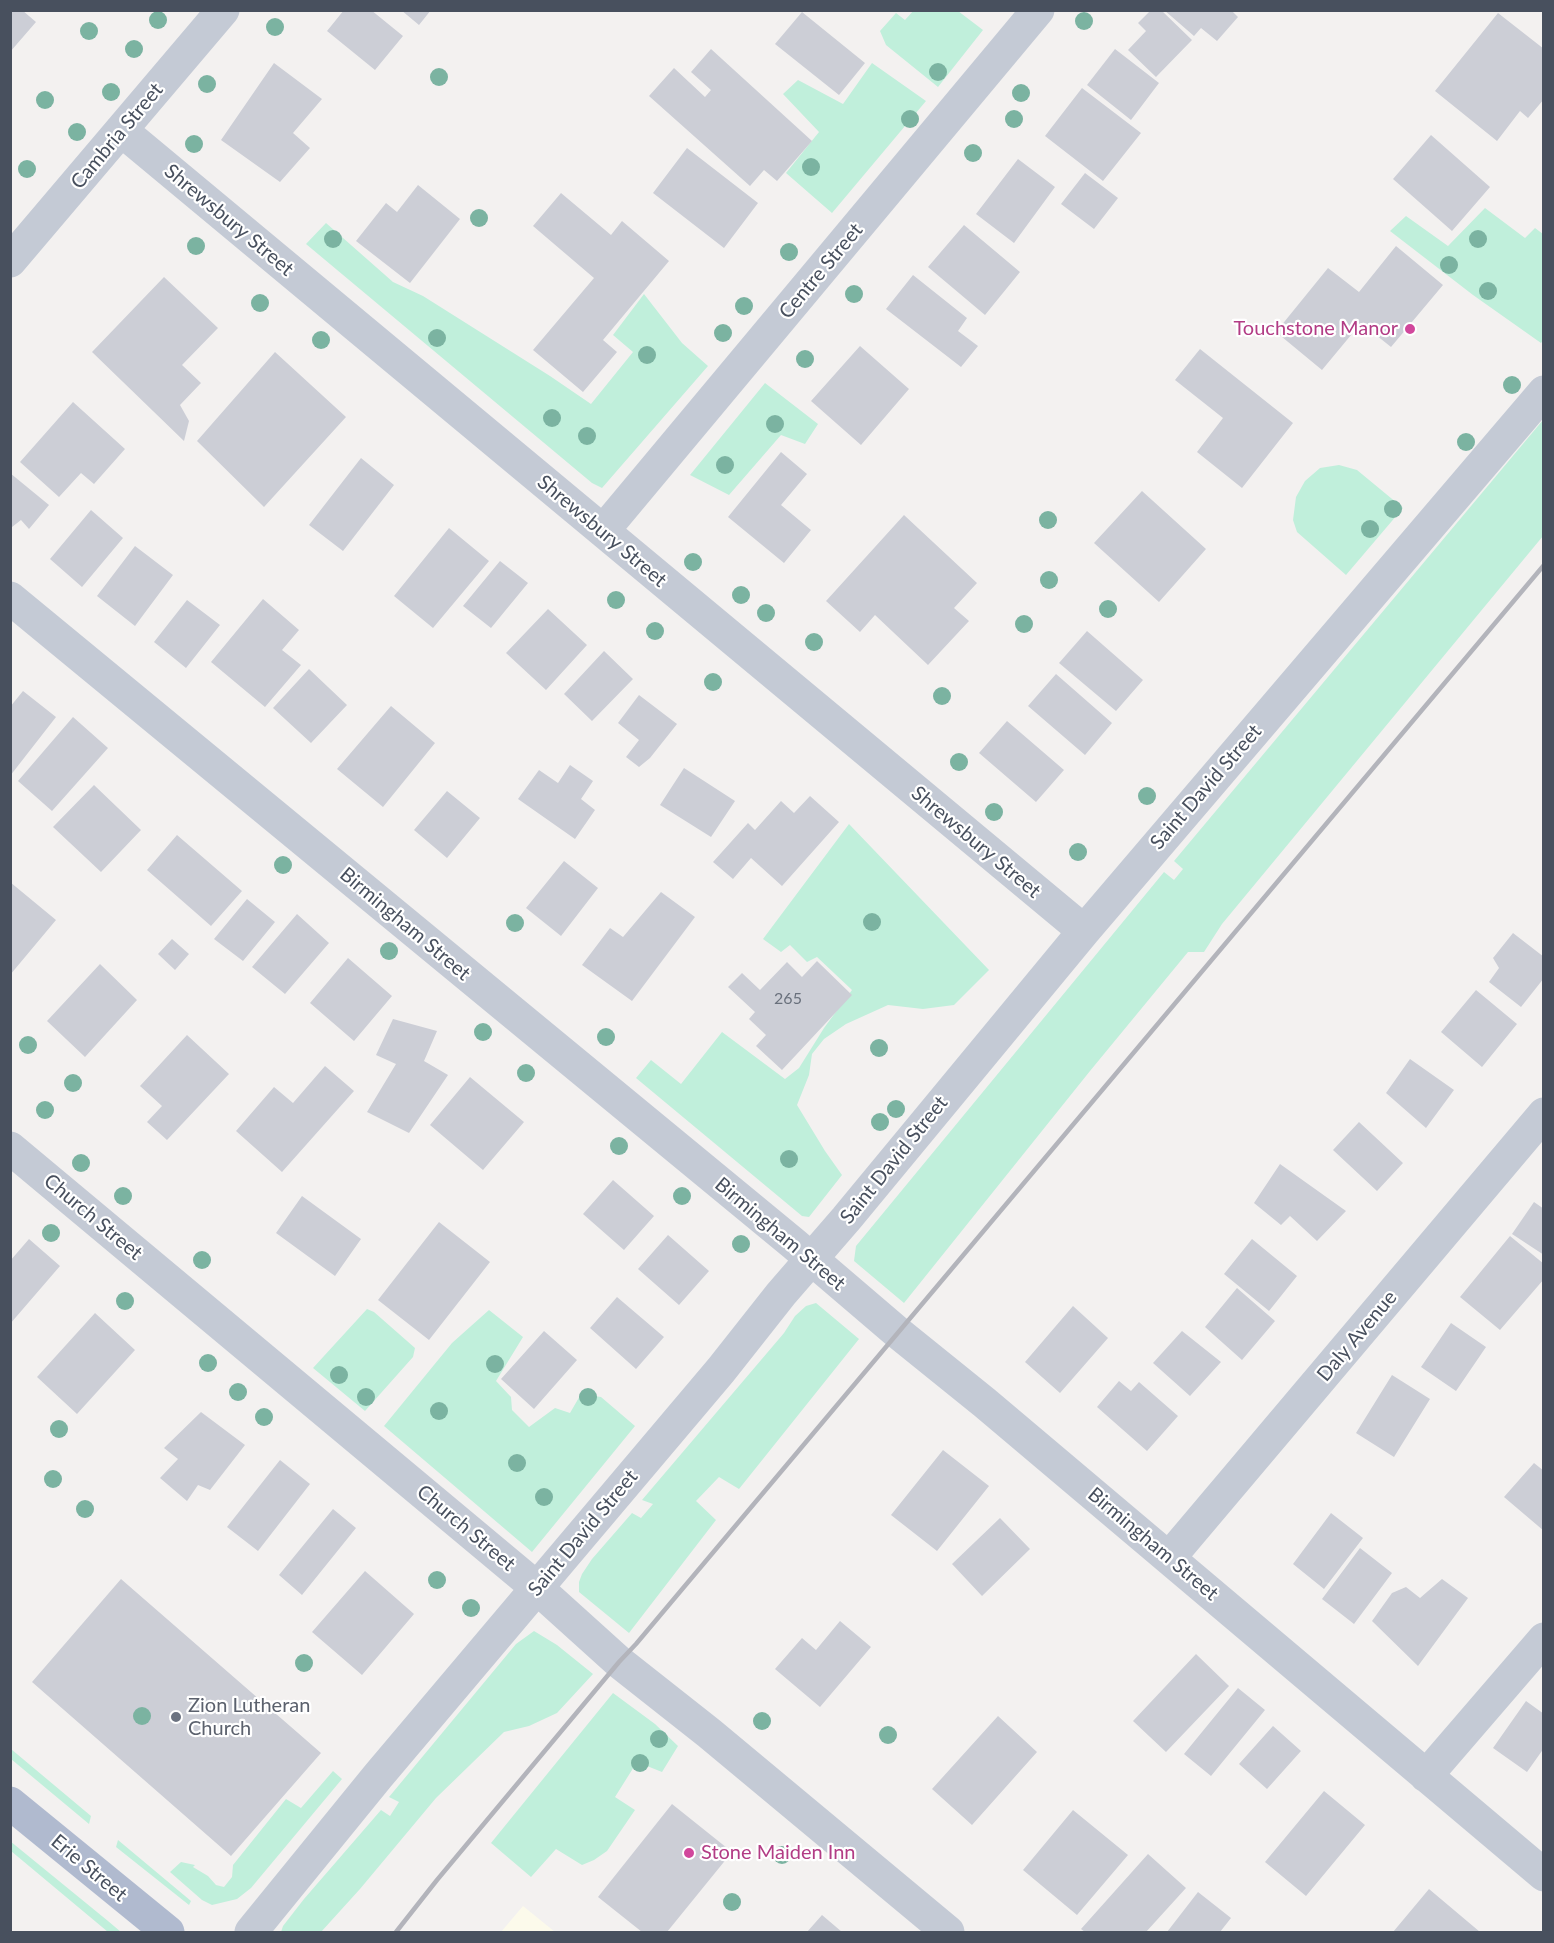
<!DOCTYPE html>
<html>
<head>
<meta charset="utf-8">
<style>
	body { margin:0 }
	#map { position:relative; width:1554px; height:1943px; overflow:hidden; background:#f3f1f0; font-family:Lato,sans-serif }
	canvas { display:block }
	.frame { position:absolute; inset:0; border:12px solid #48505e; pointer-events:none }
</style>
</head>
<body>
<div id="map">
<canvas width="1554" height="1943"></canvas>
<div class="frame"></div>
</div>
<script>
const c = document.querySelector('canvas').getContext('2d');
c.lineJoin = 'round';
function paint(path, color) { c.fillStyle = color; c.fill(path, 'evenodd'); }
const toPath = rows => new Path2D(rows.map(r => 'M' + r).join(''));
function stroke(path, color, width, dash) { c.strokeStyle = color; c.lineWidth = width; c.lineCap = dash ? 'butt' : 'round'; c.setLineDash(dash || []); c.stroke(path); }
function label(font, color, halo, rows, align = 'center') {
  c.font = font + ' Lato,sans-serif'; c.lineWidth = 4.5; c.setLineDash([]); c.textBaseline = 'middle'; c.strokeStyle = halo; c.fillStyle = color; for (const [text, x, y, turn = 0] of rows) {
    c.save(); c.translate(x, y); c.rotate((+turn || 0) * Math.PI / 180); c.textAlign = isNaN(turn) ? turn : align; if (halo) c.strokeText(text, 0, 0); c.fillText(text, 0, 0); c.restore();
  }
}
paint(toPath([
	[523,1906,555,1932,501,1932]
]), '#fcfaeb');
paint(toPath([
	[914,10,958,11,983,30,938,87,886,45,880,31,896,13,905,20],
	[872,63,926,101,832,213,786,173,819,132,783,94,798,80,843,104],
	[1485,208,1525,238,1535,228,1543,234,1544,339,1541,343,1473,295,1390,231,1406,216,1448,246],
	[326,223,393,282,423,296,550,376,591,404,633,352,613,335,644,294,682,343,708,366,602,488,592,483,306,244],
	[765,383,818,424,805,444,781,435,729,495,690,475],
	[1543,420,1543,536,1222,924,1204,952,1188,952,1090,1071,904,1303,854,1261,856,1246,1164,872,1174,880,1183,869,1174,861],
	[1339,465,1357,470,1403,508,1346,575,1297,532,1293,520,1296,497,1305,481,1320,468],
	[849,824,989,970,954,1005,923,1009,888,1005,846,1024,824,1039,812,1054,809,1075,797,1105,825,1151,842,1175,809,1217,802,1216,636,1078,651,1060,681,1084,722,1032,785,1079,799,1068,824,1028,852,990,817,957,807,962,790,945,781,952,763,939],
	[816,1303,859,1339,739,1489,719,1477,696,1501,716,1520,629,1633,579,1592,579,1582,582,1574,592,1559,632,1513,641,1518,653,1504,642,1500,784,1333,795,1316,806,1306],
	[367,1309,374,1312,415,1348,413,1357,365,1411,313,1368],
	[489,1310,523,1337,496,1381,511,1397,512,1410,529,1427,555,1408,570,1413,581,1394,601,1397,635,1426,532,1552,384,1426,452,1343],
	[534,1631,557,1645,593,1674,557,1713,529,1726,504,1732,436,1798,360,1889,321,1932,281,1932,283,1926,304,1899,381,1810,390,1816,399,1802,389,1797,516,1644],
	[613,1693,655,1724,678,1746,662,1772,637,1762,615,1797,635,1810,607,1851,594,1860,582,1865,556,1849,531,1877,491,1843],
	[11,1749,91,1816,89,1824,11,1759],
	[333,1771,342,1779,251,1888,237,1899,212,1905,202,1900,170,1872,181,1862,195,1865,193,1867,208,1876,216,1885,224,1887,232,1877,233,1865,286,1799,301,1808],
	[118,1840,191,1901,189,1905,116,1847],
	[10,1841,108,1921,121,1932,108,1932,11,1851]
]), '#c0efdb');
paint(toPath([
	[10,10,22,10,36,22,10,52],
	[344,10,371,10,403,36,375,70,327,31],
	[401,10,431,10,419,25],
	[1151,10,1161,10,1192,40,1156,77,1128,50,1146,31,1138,23],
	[1164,10,1231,10,1238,17,1217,41,1201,28,1194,36],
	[802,12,865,63,839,95,775,44],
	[1498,13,1544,49,1544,99,1528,118,1520,111,1497,141,1435,91],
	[711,49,812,141,777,181,764,170,750,186,649,96,674,68,705,97,711,90,691,72],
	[1115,49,1159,83,1131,120,1087,85],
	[274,63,322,99,293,133,310,148,280,182,221,140],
	[1082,88,1141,133,1103,181,1045,136],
	[1431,135,1490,187,1452,231,1393,179],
	[687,148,758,203,724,248,653,193],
	[1018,159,1055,187,1014,243,976,214],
	[1085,173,1118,198,1094,229,1061,204],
	[418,185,460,219,410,283,356,241,386,203,397,212],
	[561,193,611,235,622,221,669,261,603,340,617,352,583,392,533,350,594,278,533,226],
	[964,225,1020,272,985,315,928,267],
	[1396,246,1443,285,1391,347,1361,323,1322,370,1276,332,1328,268,1359,292],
	[913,275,967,318,958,331,978,346,961,367,886,309],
	[164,277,218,328,182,365,201,383,180,405,189,421,184,441,92,352],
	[860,346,909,389,861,445,811,401],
	[1200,349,1293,423,1242,488,1197,452,1223,418,1175,380],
	[275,352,346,417,264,507,197,441],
	[73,402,125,449,94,484,81,473,59,497,20,462],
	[781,452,807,474,781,505,811,530,784,563,728,517],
	[361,458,394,485,343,551,309,525],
	[10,473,49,505,29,529,21,520,12,527,10,526],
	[1142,491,1206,549,1159,602,1094,543],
	[91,510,123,538,82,587,50,559],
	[904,515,977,583,954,608,969,621,928,665,875,615,860,632,826,601],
	[449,528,489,561,433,628,394,596],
	[135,546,173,575,135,626,97,596],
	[500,561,528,583,491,628,463,606],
	[263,599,299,630,282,650,301,665,265,707,211,662],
	[187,600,220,625,186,668,154,642],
	[548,609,587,645,546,690,506,653],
	[1087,631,1143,680,1116,711,1059,663],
	[604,651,633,679,592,721,564,694],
	[309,669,347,705,311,743,273,708],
	[1056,674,1112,723,1085,755,1028,706],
	[23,691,56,717,10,776,10,707],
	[639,695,677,724,650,758,639,767,626,757,639,740,618,723],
	[391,706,435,743,383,807,337,769],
	[73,717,108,748,52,811,18,781],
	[1007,721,1064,770,1036,802,979,753],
	[570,765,593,781,581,799,595,810,575,839,518,799,539,770,558,783],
	[684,768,735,801,711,837,660,805],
	[94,785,141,830,101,872,53,827],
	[447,791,480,818,447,858,414,830],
	[810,796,839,822,782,886,751,858,733,879,713,862,748,823,755,830,781,801,794,813],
	[177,835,242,891,211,926,147,870],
	[564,861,598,888,561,936,526,908],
	[10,882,56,920,10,975],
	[661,892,695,917,632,1001,582,965,610,928,623,937],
	[247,899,275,922,243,961,214,939],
	[297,914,329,943,285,994,252,967],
	[1513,933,1544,957,1544,978,1521,1007,1489,982,1499,968,1493,958],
	[172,939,189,954,175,970,158,954],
	[348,958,392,996,354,1041,310,1003],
	[817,961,852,995,782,1070,756,1046,766,1035,749,1019,755,1012,728,987,742,973,760,990,787,962,802,977],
	[100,964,137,1000,85,1057,47,1021],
	[1476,990,1517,1024,1482,1067,1441,1032],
	[393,1019,437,1031,424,1061,448,1075,409,1133,367,1112,396,1064,376,1055],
	[187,1035,229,1074,167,1140,147,1122,162,1106,140,1086],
	[1410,1059,1454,1090,1426,1128,1386,1093],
	[325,1066,354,1091,282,1172,236,1131,274,1087,293,1103],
	[470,1077,524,1122,483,1170,430,1125],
	[1359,1122,1403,1163,1377,1191,1333,1150],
	[1280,1164,1346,1211,1317,1241,1290,1216,1281,1225,1254,1203],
	[613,1180,654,1216,624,1250,583,1214],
	[302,1196,361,1239,335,1276,276,1233],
	[1534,1202,1544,1209,1544,1255,1512,1234],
	[439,1222,490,1262,429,1340,378,1300],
	[668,1235,709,1271,679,1305,638,1269],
	[1510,1236,1544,1264,1544,1279,1500,1330,1460,1297],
	[29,1239,60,1266,10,1324,10,1261],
	[1252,1239,1297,1276,1269,1311,1224,1274],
	[1237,1288,1275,1321,1242,1360,1205,1327],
	[617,1297,664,1337,636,1369,590,1328],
	[1073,1306,1108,1338,1060,1393,1025,1362],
	[95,1313,135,1350,77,1414,37,1377],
	[1451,1323,1486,1347,1456,1391,1421,1367],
	[544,1331,577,1360,534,1409,501,1379],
	[1182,1331,1221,1362,1190,1396,1153,1363],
	[1392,1375,1430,1399,1394,1457,1356,1433],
	[1119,1381,1131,1391,1139,1382,1178,1416,1147,1451,1097,1407],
	[201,1412,245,1445,210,1490,198,1485,187,1501,160,1478,178,1459,164,1448],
	[943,1450,989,1486,937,1551,891,1515],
	[280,1460,310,1484,258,1551,227,1527],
	[1534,1463,1544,1471,1544,1531,1504,1497],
	[333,1509,356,1528,302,1595,279,1575],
	[1331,1513,1363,1538,1324,1589,1293,1564],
	[1000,1518,1030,1549,982,1596,952,1564],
	[1360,1548,1392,1573,1354,1624,1322,1599],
	[365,1571,414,1614,362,1675,312,1632],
	[121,1579,321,1753,231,1856,32,1682],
	[1442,1579,1468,1598,1418,1666,1372,1621,1392,1593,1406,1587,1420,1598],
	[840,1621,871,1647,820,1707,775,1669,802,1638,816,1650],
	[1196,1654,1229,1686,1166,1752,1133,1721],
	[1238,1688,1265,1710,1211,1776,1184,1754],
	[1526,1701,1544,1714,1544,1748,1527,1772,1493,1748],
	[998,1716,1037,1752,972,1825,932,1789],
	[1273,1726,1301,1751,1267,1789,1239,1764],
	[1324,1791,1365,1825,1306,1896,1265,1862],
	[672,1804,732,1852,667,1932,642,1932,598,1897],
	[1073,1810,1128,1855,1077,1915,1023,1870],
	[1148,1854,1186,1888,1146,1932,1085,1932,1081,1929],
	[1429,1889,1480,1932,1393,1932],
	[1198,1892,1231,1918,1220,1932,1167,1932],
	[822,1915,842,1932,807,1932]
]), '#ccced6');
stroke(toPath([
	[121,130,1084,931],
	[10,261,223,10],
	[603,531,1038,10],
	[10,598,794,1244,897,1332,985,1403,1544,1875],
	[10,1148,537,1588,619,1662,709,1733,948,1932],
	[1169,1558,1544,1114],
	[1426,1776,1544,1639],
	[251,1932,378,1776,721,1370,781,1294,846,1219,1084,931,1544,392]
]), '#c4cad5', 33);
stroke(toPath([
	[10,1803,168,1932]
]), '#b0bacf', 33);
stroke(toPath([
	[396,1932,437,1880,619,1662,636,1644,1544,565]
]), '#b3b4bb', 4.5);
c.fillStyle = '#7bb3a1';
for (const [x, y] of [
	[158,20],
	[1084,21],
	[275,27],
	[89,31],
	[134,49],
	[938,72],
	[439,77],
	[207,84],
	[111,92],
	[1021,93],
	[45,100],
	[910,119],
	[1014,119],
	[77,132],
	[194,144],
	[973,153],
	[811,167],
	[27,169],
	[479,218],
	[333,239],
	[1478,239],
	[196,246],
	[789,252],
	[1449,265],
	[1488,291],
	[854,294],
	[260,303],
	[744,306],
	[723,333],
	[437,338],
	[321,340],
	[647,355],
	[805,359],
	[1512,385],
	[552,418],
	[775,424],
	[587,436],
	[1466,442],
	[725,465],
	[1393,509],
	[1048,520],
	[1370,529],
	[693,562],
	[1049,580],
	[741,595],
	[616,600],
	[1108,609],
	[766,613],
	[1024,624],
	[655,631],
	[814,642],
	[713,682],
	[942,696],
	[959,762],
	[1147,796],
	[994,812],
	[1078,852],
	[283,865],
	[872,922],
	[515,923],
	[389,951],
	[483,1032],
	[606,1037],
	[28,1045],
	[879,1048],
	[526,1073],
	[73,1083],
	[896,1109],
	[45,1110],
	[880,1122],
	[619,1146],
	[789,1159],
	[81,1163],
	[123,1196],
	[682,1196],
	[51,1233],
	[741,1244],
	[202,1260],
	[125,1301],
	[208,1363],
	[495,1364],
	[339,1375],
	[238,1392],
	[366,1397],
	[588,1397],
	[439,1411],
	[264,1417],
	[59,1429],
	[517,1463],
	[53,1479],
	[544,1497],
	[85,1509],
	[437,1580],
	[471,1608],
	[304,1663],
	[142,1716],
	[762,1721],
	[888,1735],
	[659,1739],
	[640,1763],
	[782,1855],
	[732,1902]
]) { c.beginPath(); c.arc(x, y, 9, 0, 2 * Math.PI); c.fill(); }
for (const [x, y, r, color] of [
	[1410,329,6,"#d1479c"],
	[176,1717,6,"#6b7280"],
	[689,1853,6,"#d1479c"]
]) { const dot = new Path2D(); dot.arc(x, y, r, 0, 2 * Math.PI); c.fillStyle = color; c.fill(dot); stroke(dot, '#fff', 2); }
label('16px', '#69707c', null, [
	["265",788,999]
]);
label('20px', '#48505e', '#fff', [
	["Cambria Street",117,136,-50],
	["Shrewsbury Street",229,220,40],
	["Centre Street",821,271,-50],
	["Shrewsbury Street",602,531,40],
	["Saint David Street",1206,787,-49],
	["Shrewsbury Street",976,842,40],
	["Birmingham Street",405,924,40],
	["Saint David Street",894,1160,-51],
	["Church Street",93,1217,40],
	["Birmingham Street",780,1234,40],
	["Daly Avenue",1357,1336,-50],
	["Church Street",466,1528,40],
	["Saint David Street",583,1533,-50],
	["Birmingham Street",1153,1544,40],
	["Erie Street",89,1868,40]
]);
label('20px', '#b23c85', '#fff', [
	["Touchstone Manor",1398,329],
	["Stone Maiden Inn",701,1853,"left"]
], 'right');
label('20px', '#5b616d', '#fff', [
	["Zion Lutheran",188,1706],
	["Church",188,1729]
], 'left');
</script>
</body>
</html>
